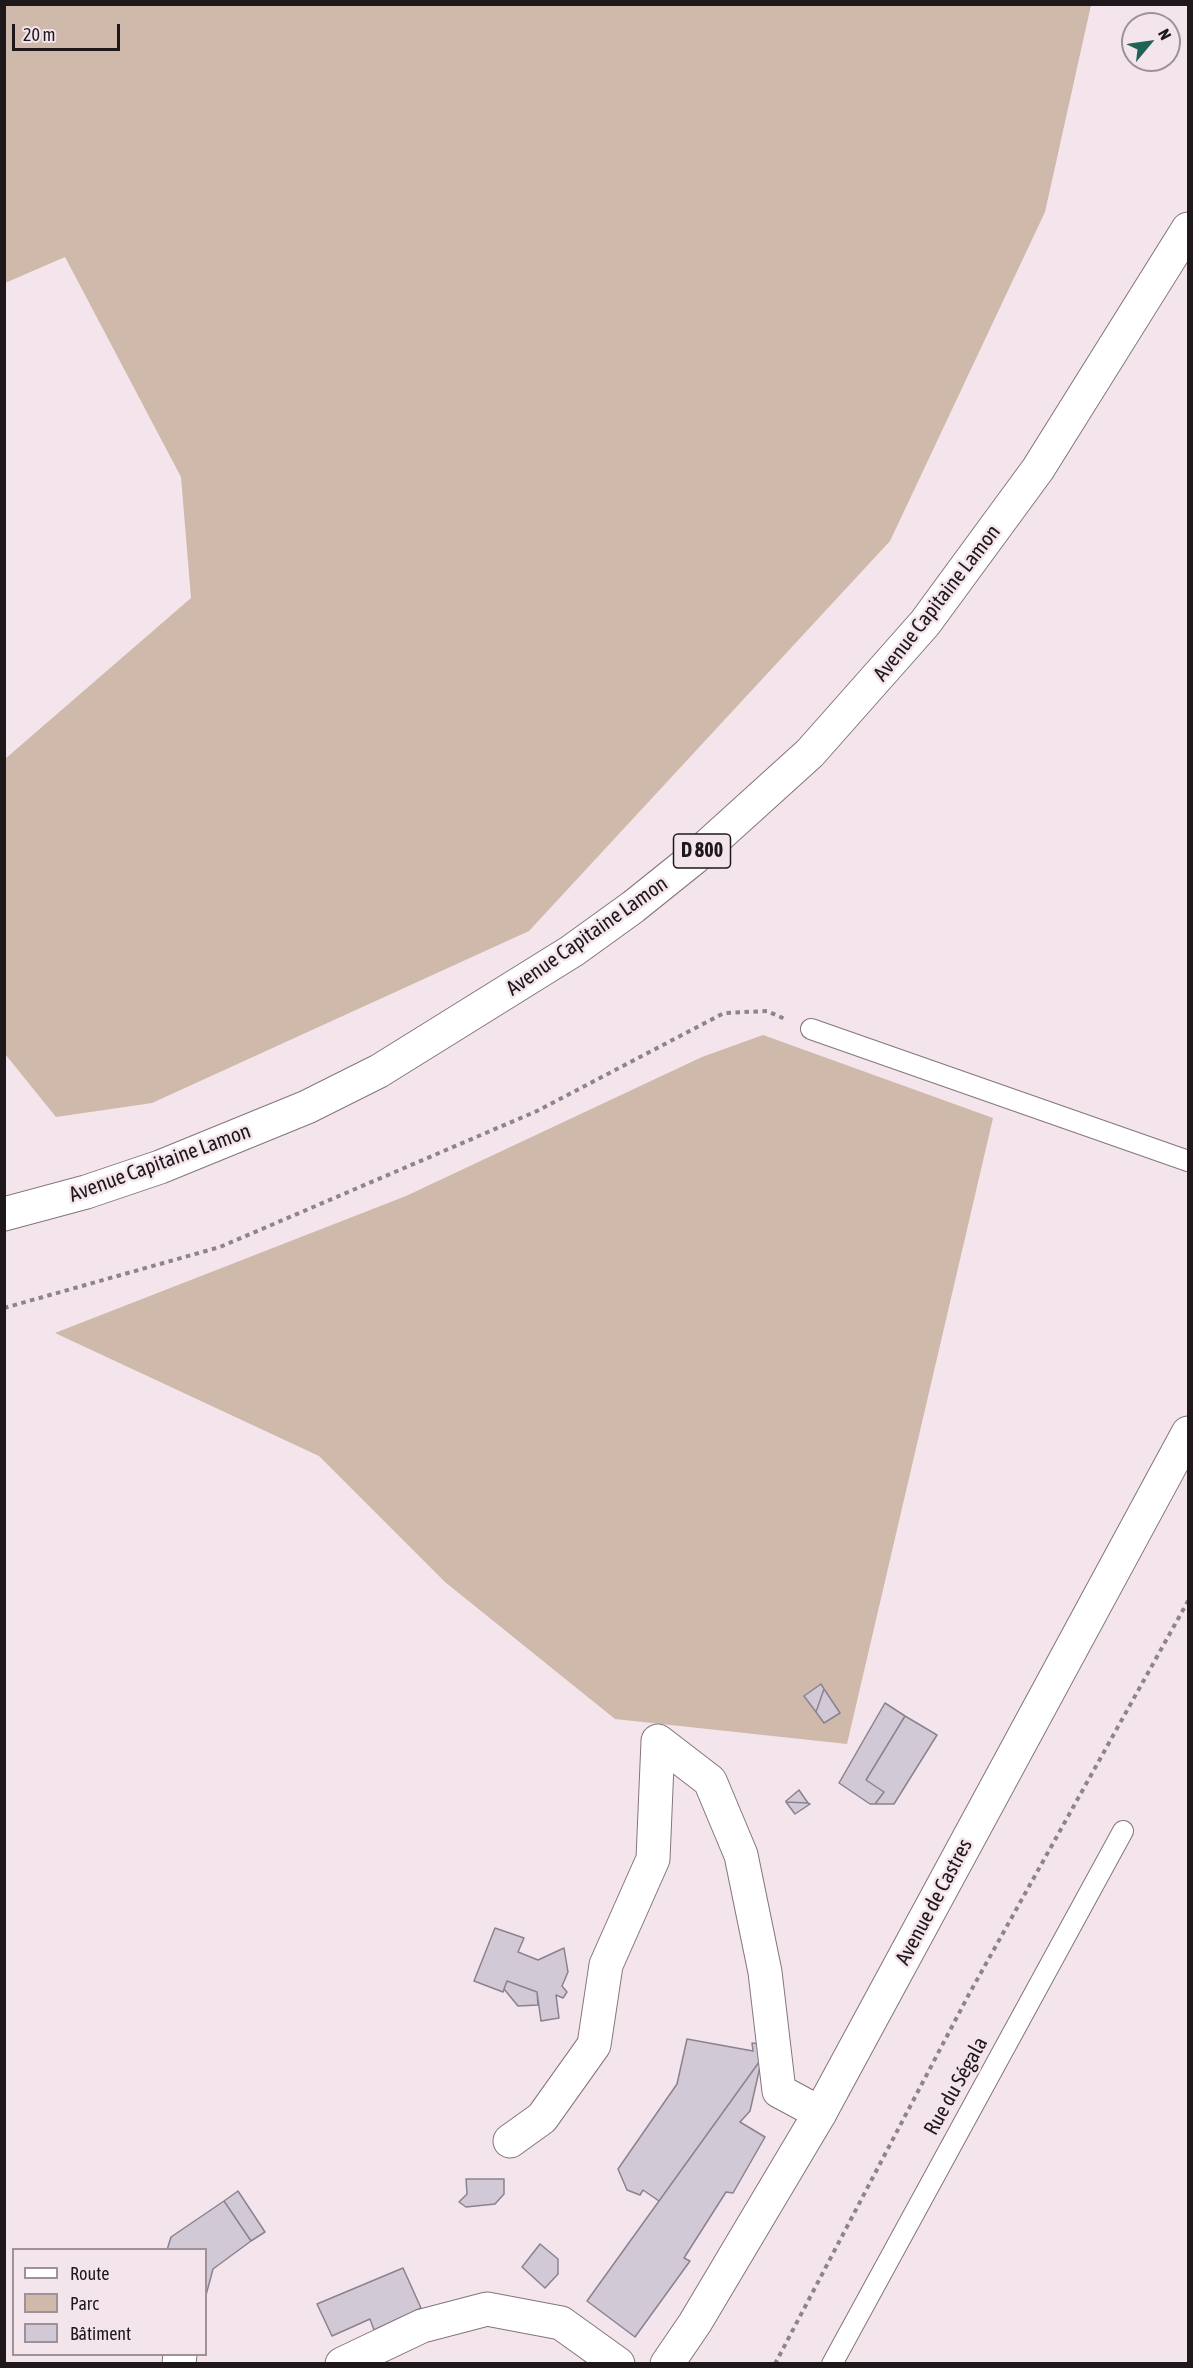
<!DOCTYPE html>
<html>
<head>
<meta charset="utf-8">
<style>
	body { margin:0 }
	#map { position:relative; width:1193px; height:2368px; overflow:hidden; background:#f4e4ec; font-family:"Asap Condensed",sans-serif }
	canvas { display:block }
	.frame { position:absolute; inset:0; border:6px solid #1e181b; pointer-events:none }
	.legend { position:absolute; left:12px; top:2248px; width:195px; height:108px; box-sizing:border-box; background:#f4e4ec; border:2px solid #9e9298; margin:0; padding:8px 10px; list-style:none; font-size:18px; color:#1e181b }
	.legend li { display:flex; align-items:center; gap:12px; height:30px }
	.legend b { width:30px; border:2px solid #9e9298 }
	.north { position:absolute; left:1121px; top:12px; width:60px; height:60px; box-sizing:border-box; background:#f4e4ec; border:2px solid #9e9298; border-radius:50%; rotate:61deg; font-size:16px; font-weight:700; line-height:24px; text-align:center; color:#1e181b }
	.north::after { content:''; display:block; margin:auto; width:21px; height:27px; background:#1e6354; clip-path:polygon(50% 0,100% 100%,50% 72%,0 100%) }
	.scale { position:absolute; left:12px; top:24px; width:108px; height:27px; box-sizing:border-box; border:3px solid #1e181b; border-top:0; padding-left:8px; font-size:18px; line-height:21px; white-space:nowrap; color:#1e181b; -webkit-text-stroke:4px #f4e4ec; paint-order:stroke }
</style>
</head>
<body>
<div id="map">
<canvas width="1193" height="2368"></canvas>
<div class="frame"></div>
<ul class="legend">
<li><b style="height:8px;background:#fff"></b>Route</li>
<li><b style="height:16px;background:#ceb9aa"></b>Parc</li>
<li><b style="height:16px;background:#d1c9d6"></b>Bâtiment</li>
</ul>
<div class="north">N</div>
<div class="scale">20 m</div>
</div>
<script>
const c = document.querySelector('canvas').getContext('2d');
c.lineJoin = 'round';
function paint(path, color) { c.fillStyle = color; c.fill(path, 'evenodd'); }
const toPath = rows => new Path2D(rows.map(r => 'M' + r).join(''));
function stroke(path, color, width, dash) { c.strokeStyle = color; c.lineWidth = width; c.lineCap = dash ? 'butt' : 'round'; c.setLineDash(dash || []); c.stroke(path); }
function label(font, color, halo, rows, align = 'center') {
  c.font = font + ' "Asap Condensed",sans-serif'; c.lineWidth = 5; c.setLineDash([]); c.textBaseline = 'middle'; c.strokeStyle = halo; c.fillStyle = color; for (const [text, x, y, turn = 0] of rows) {
    c.save(); c.translate(x, y); c.rotate((+turn || 0) * Math.PI / 180); c.textAlign = isNaN(turn) ? turn : align; if (halo) c.strokeText(text, 0, 0); c.fillText(text, 0, 0); c.restore();
  }
}
paint(toPath([
	[5,4,1091,5,1045,212,890,541,529,931,152,1103,56,1117,5,1054,5,759,191,598,181,477,65,257,5,283],
	[763,1035,993,1118,847,1744,615,1719,445,1582,319,1456,55,1333,406,1196,702,1057]
]), '#ceb9aa');
const building = toPath([
	[821,1684,824,1689,816,1712,804,1696,821,1684],
	[824,1689,840,1713,824,1723,816,1712,824,1689],
	[885,1703,905,1716,866,1780,884,1792,875,1804,870,1804,839,1783,885,1703],
	[905,1716,937,1735,894,1804,875,1804,884,1792,866,1780,905,1716],
	[799,1790,808,1803,786,1802,786,1801,799,1790],
	[786,1802,808,1803,810,1804,795,1814,786,1802],
	[495,1928,524,1938,518,1952,538,1960,564,1948,568,1972,562,1986,567,1992,563,1998,556,1995,559,2018,541,2021,537,1992,507,1981,503,1992,474,1981,495,1928],
	[507,1981,537,1992,538,2005,518,2006,504,1989,507,1981],
	[687,2039,753,2051,752,2043,760,2044,762,2058,659,2201,643,2190,640,2195,627,2190,618,2169,677,2084,687,2039],
	[762,2058,750,2111,740,2122,765,2137,733,2193,726,2192,684,2258,690,2261,635,2337,587,2301,762,2058],
	[466,2179,504,2179,504,2194,495,2204,466,2207,459,2202,467,2194,466,2179],
	[238,2191,265,2232,251,2241,224,2201,238,2191],
	[224,2201,251,2241,213,2269,206,2295,206,2250,167,2250,171,2237,224,2201],
	[540,2244,558,2259,558,2274,545,2288,522,2267,540,2244],
	[403,2268,421,2308,374,2330,370,2319,332,2336,317,2304,403,2268]
]);
paint(building, '#d1c9d6');
stroke(building, '#8a828f', 1.5);
const service = toPath([
	[811,1029,1188,1161],
	[832,2364,1123,1831]
]);
const minor = toPath([
	[510,2141,542,2118,594,2045,606,1965,653,1859,658,1741,710,1781,741,1855,765,1972,779,2091,820,2113],
	[179,2364,180,2354],
	[342,2364,422,2326,487,2309,561,2323,618,2364]
]);
const secondary = toPath([
	[667,2364,695,2323,820,2113,1188,1433]
]);
const primary = toPath([
	[4,1214,86,1192,160,1167,307,1107,379,1071,572,951,633,907,694,858,810,753,925,623,1038,469,1188,229]
]);
stroke(service, '#83757c', 22);
stroke(minor, '#83757c', 35);
stroke(secondary, '#83757c', 35);
stroke(primary, '#83757c', 35);
stroke(toPath([
	[4,1308,220,1247,537,1111,724,1013,767,1011,785,1019],
	[775,2364,968,1996,1188,1601]
]), '#8f848a', 4, [4.5, 4.5]);
stroke(service, '#fff', 20);
stroke(minor, '#fff', 33);
stroke(secondary, '#fff', 33);
stroke(primary, '#fff', 33);
for (const [x, y, w] of [
	[702,851,57]
]) { const box = new Path2D(); box.roundRect(x - w / 2, y - 17, w, 34, 4.5); c.fillStyle = '#f4e4ec'; c.fill(box); stroke(box, '#1e181b', 1.5); }
label('bold 20px', '#1e181b', null, [
	["D 800",702,851]
]);
label('21px', '#1e181b', '#f4e4ec', [
	["Avenue Capitaine Lamon",937,603,-52],
	["Avenue Capitaine Lamon",587,936,-35],
	["Avenue Capitaine Lamon",160,1163,-20],
	["Avenue de Castres",934,1902,-62],
	["Rue du Ségala",956,2086,-61]
]);
</script>
</body>
</html>
